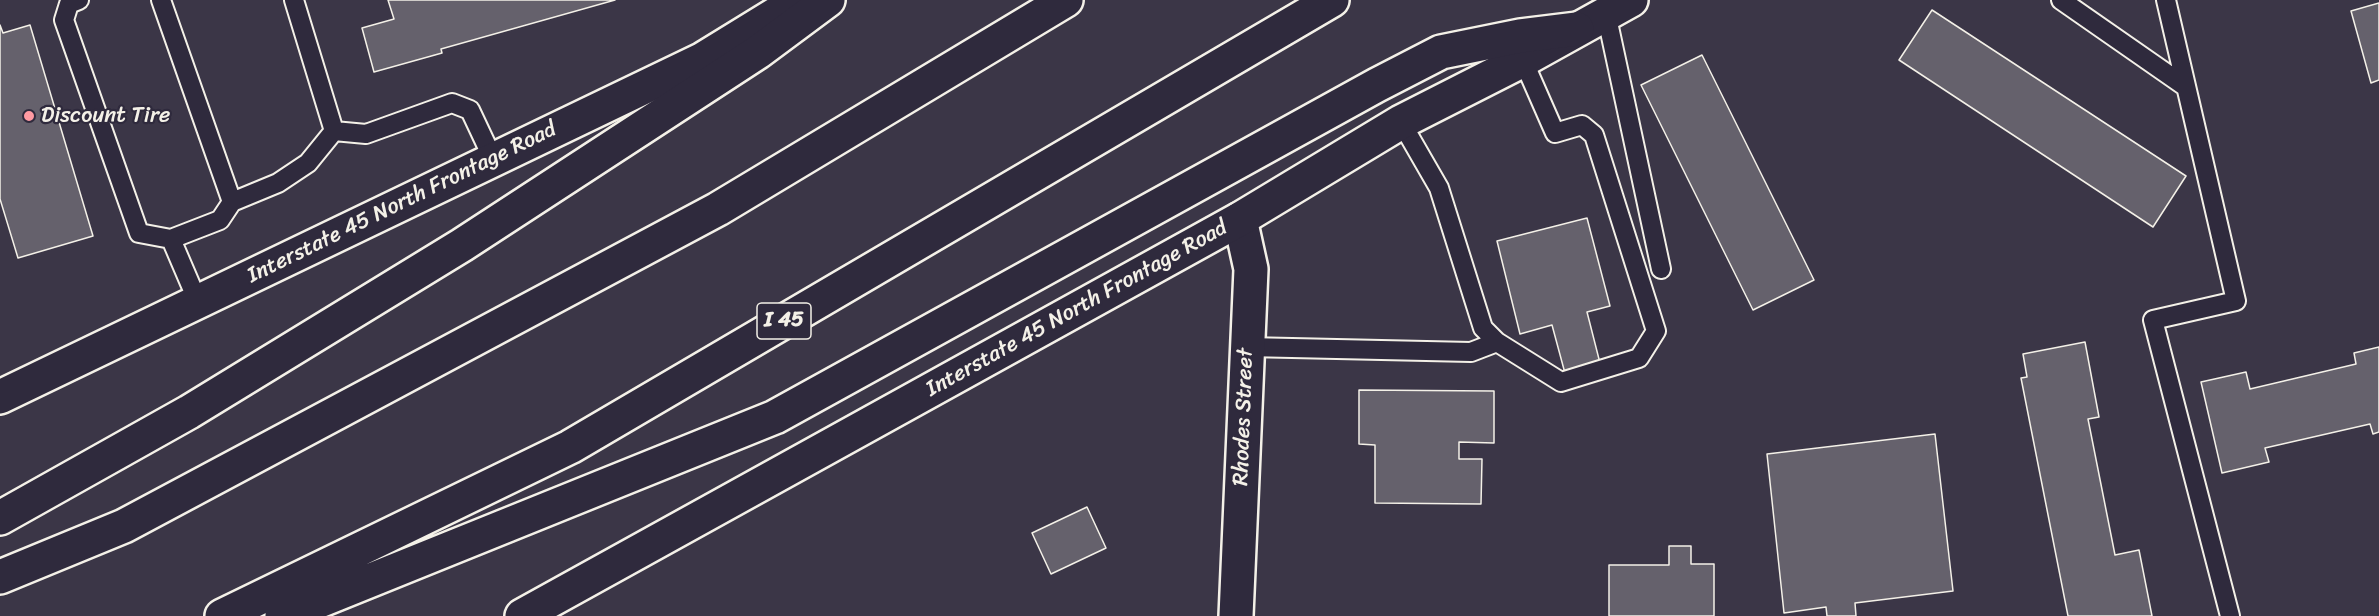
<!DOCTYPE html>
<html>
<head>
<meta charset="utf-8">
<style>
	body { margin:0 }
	canvas { display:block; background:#3b3647 }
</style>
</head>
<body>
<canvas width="2379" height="616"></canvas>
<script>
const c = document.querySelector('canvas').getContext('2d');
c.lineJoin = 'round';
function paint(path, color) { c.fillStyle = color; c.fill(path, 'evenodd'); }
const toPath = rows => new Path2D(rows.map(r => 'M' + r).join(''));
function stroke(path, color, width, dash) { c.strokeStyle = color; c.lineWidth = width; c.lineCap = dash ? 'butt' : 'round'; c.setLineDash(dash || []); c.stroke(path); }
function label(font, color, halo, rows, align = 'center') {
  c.font = font + ' Sriracha,sans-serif'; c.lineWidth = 4.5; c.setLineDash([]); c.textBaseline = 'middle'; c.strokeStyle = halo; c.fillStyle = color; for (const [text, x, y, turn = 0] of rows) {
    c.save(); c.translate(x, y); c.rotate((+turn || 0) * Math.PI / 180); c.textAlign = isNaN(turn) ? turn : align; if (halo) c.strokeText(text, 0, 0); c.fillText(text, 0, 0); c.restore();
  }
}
const building = toPath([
	[388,0,615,0,441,49,442,53,374,72,362,28,394,19,388,0],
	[2379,3,2379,80,2371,83,2351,11,2379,3],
	[1932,10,2186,176,2153,227,1899,60,1932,10],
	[0,25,3,33,30,25,93,236,18,258,0,199,0,25],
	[1702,55,1814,280,1753,310,1641,85,1702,55],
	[1587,218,1610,306,1587,312,1601,367,1566,377,1552,325,1520,334,1497,241,1587,218],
	[2085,342,2099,417,2088,419,2115,555,2139,550,2152,616,2068,616,2021,378,2027,377,2023,354,2085,342],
	[2379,347,2379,432,2373,434,2370,424,2265,448,2269,462,2222,473,2201,382,2246,372,2250,389,2356,364,2354,353,2379,347],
	[1359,390,1494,391,1494,443,1459,442,1459,459,1482,459,1481,504,1375,503,1375,445,1359,444,1359,390],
	[1935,434,1953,591,1855,603,1856,616,1827,616,1826,607,1784,613,1767,454,1935,434],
	[1087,507,1106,548,1051,574,1032,533,1087,507],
	[1669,546,1691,546,1691,564,1714,564,1714,616,1609,616,1609,565,1669,565,1669,546]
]);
paint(building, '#65616c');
stroke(building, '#f4f1e8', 1.5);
const service = toPath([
	[79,0,69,4,64,20,139,233,171,239,220,220,232,202,161,0],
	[294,0,334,131,366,134,452,103,470,110,493,159],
	[2061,0,2186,87],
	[2166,0,2236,301,2153,320,2230,616],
	[1606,13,1661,269],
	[1401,122,1439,188,1483,328,1497,342,1561,382,1639,358,1656,331,1594,135,1582,125,1555,133,1523,60],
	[232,202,278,183,308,163,334,131],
	[171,239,198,302],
	[1247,347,1471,352,1497,342]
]);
const minor = toPath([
	[1236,616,1251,269,1240,219]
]);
const secondary = toPath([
	[0,397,703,59,799,0],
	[522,616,1240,219,1401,122,1523,60,1631,0]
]);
const motorway = toPath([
	[0,518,189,412,462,245,758,52,828,0],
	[0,577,124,526,718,209,1066,0],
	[222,616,570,447,1332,0],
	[282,616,775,417,1377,85,1441,52,1520,36,1577,29]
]);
stroke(service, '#f4f1e8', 22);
stroke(minor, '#f4f1e8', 38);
stroke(secondary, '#f4f1e8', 38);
stroke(motorway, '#f4f1e8', 38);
stroke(service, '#2f2a3d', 18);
stroke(minor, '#2f2a3d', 33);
stroke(secondary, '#2f2a3d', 33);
stroke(motorway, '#2f2a3d', 33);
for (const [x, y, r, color] of [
	[29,116,6,"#ff9aa2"]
]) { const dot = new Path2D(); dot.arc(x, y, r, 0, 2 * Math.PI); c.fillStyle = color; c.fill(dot); stroke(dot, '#2f2a3d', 2); }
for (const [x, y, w] of [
	[784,321,54]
]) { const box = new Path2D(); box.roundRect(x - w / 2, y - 18, w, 36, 4.5); c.fillStyle = '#2f2a3d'; c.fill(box); stroke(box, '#f4f1e8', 1.5); }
label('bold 21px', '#f4f1e8', null, [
	["I 45",784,321]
]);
label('22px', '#f4f1e8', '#2f2a3d', [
	["Discount Tire",41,116]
], 'left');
label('22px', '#f4f1e8', '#2f2a3d', [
	["Interstate 45 North Frontage Road",402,203,-26],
	["Interstate 45 North Frontage Road",1077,309,-29],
	["Rhodes Street",1244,417,-88]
]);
</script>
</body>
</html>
